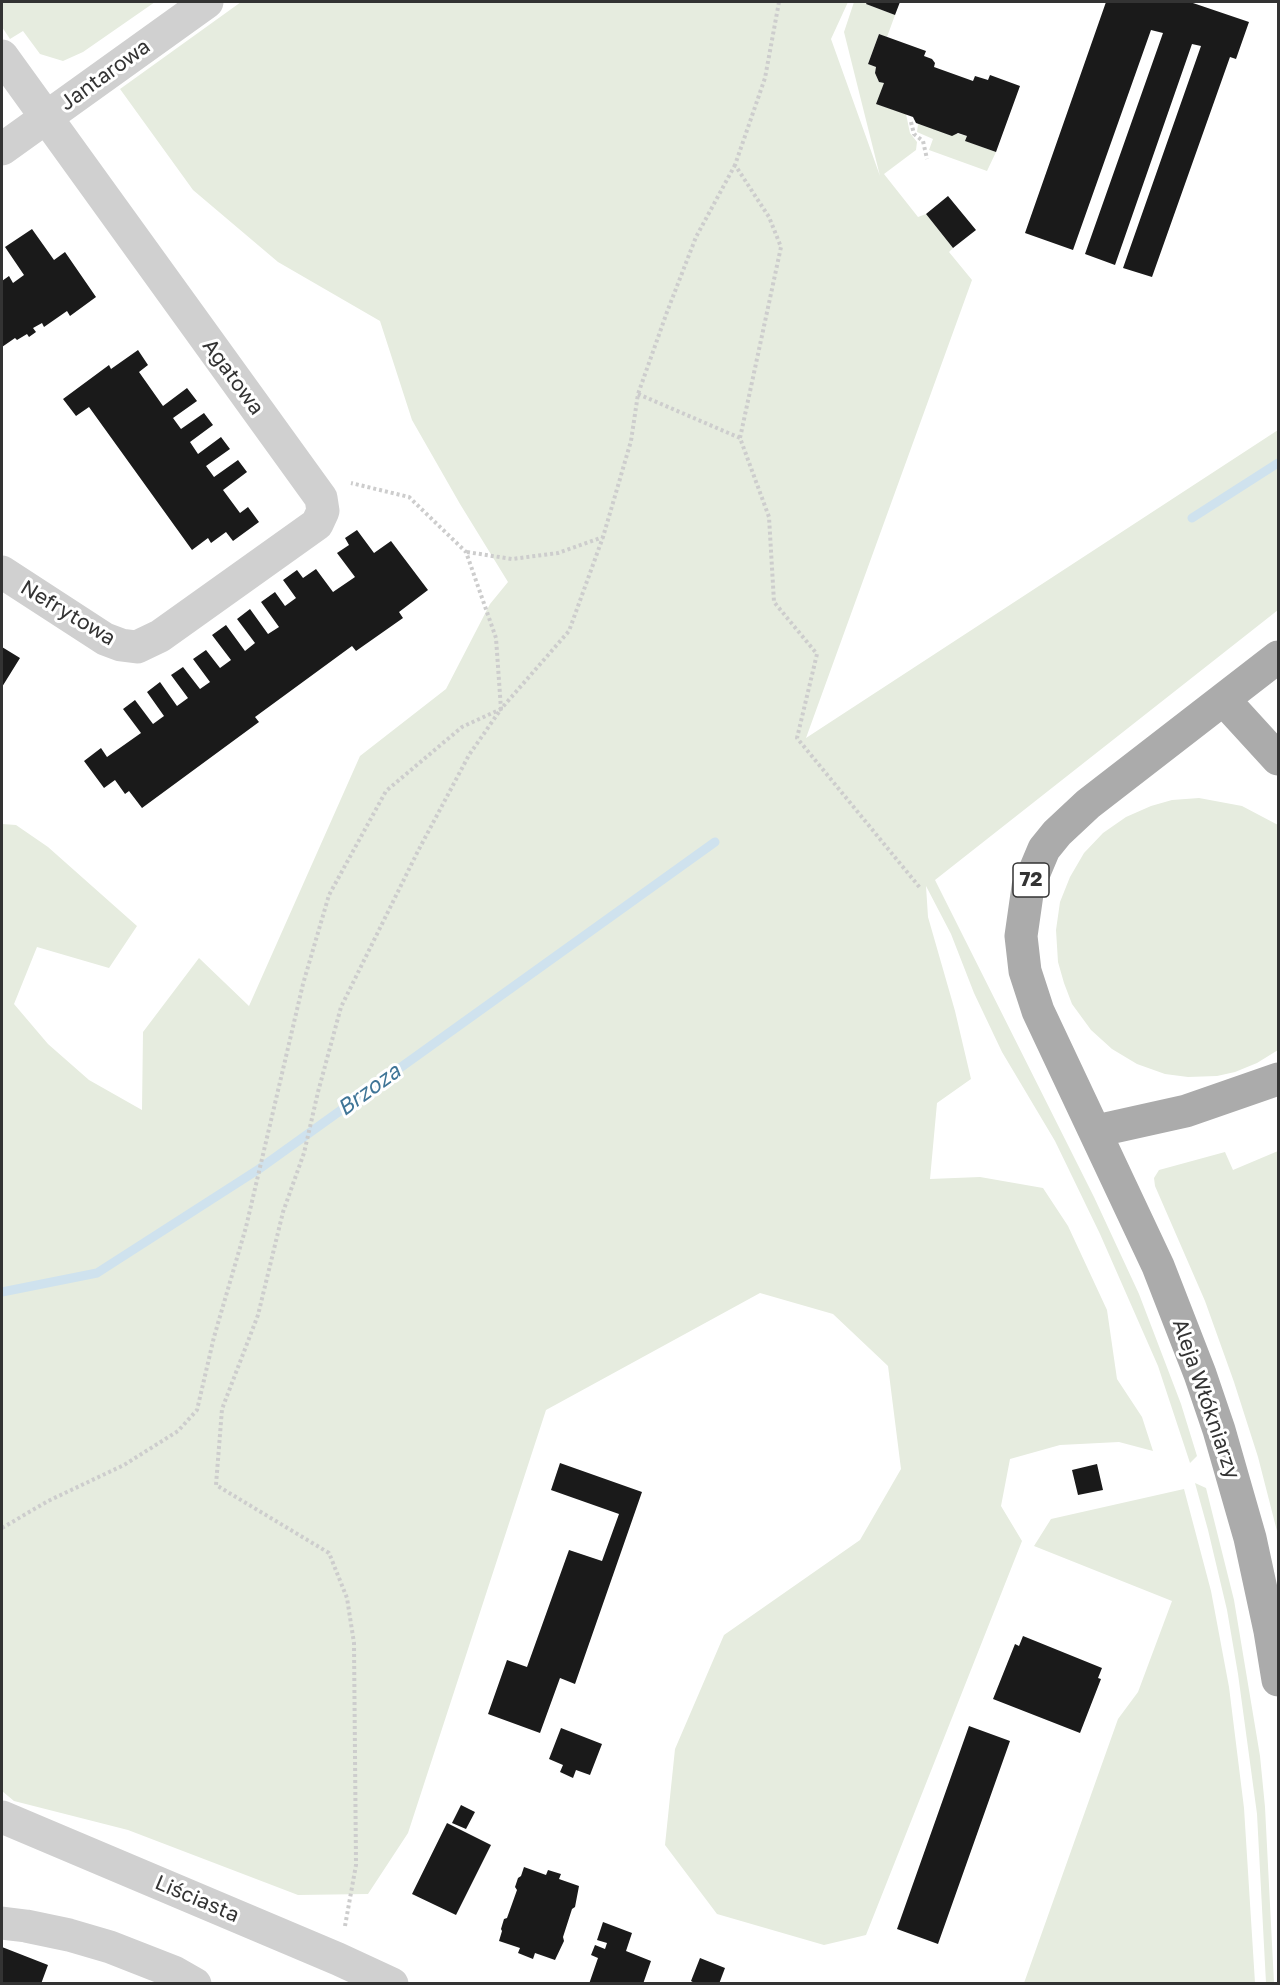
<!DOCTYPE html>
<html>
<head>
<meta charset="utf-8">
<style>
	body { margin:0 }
	#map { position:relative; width:1280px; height:1985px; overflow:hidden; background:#fff; font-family:"Golos Text",sans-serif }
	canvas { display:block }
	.frame { position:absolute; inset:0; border:3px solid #333; pointer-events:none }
</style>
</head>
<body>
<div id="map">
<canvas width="1280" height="1985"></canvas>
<div class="frame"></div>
</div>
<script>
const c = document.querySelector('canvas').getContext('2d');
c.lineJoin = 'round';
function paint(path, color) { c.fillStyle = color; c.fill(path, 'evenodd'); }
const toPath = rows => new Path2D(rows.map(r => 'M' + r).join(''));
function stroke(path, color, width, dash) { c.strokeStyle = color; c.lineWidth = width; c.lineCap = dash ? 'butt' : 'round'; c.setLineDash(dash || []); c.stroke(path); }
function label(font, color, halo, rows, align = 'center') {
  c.font = font + ' "Golos Text",sans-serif'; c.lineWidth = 6; c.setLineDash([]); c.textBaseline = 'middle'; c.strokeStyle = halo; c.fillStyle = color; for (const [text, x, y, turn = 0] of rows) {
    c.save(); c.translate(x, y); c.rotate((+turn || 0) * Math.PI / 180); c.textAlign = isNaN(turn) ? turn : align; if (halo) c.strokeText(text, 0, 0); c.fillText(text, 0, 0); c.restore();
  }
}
paint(toPath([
	[2,2,155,2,83,52,63,61,40,54,23,31,10,39,2,27],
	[241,2,848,2,831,39,880,176,844,32,854,2,867,2,866,4,895,15,887,37,879,34,868,64,876,67,875,73,879,82,884,83,877,104,906,114,910,133,917,142,916,150,884,174,918,217,926,214,953,248,949,252,972,280,806,738,1278,430,1278,610,935,880,1094,1197,1139,1294,1181,1404,1197,1456,1190,1463,1158,1366,1100,1234,1055,1141,1002,1052,974,993,951,934,926,886,928,917,955,1011,971,1079,937,1103,930,1179,980,1177,1043,1188,1068,1226,1107,1310,1117,1379,1142,1417,1153,1451,1119,1442,1060,1445,1010,1459,1001,1506,1022,1541,866,1935,824,1945,717,1914,665,1845,675,1749,724,1635,860,1540,901,1469,888,1366,833,1314,760,1293,546,1410,408,1833,368,1894,298,1895,128,1830,14,1801,2,1791,2,824,16,825,48,847,137,926,109,968,37,947,14,1004,48,1044,89,1080,142,1110,143,1032,199,958,249,1006,360,756,446,689,490,604,508,582,460,504,412,420,380,321,278,262,193,190,120,89],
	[918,124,967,136,966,141,996,152,987,171,929,150,933,139,917,132],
	[1199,798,1242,806,1278,825,1278,1050,1257,1063,1235,1072,1217,1076,1188,1077,1165,1074,1137,1064,1112,1049,1091,1030,1072,1004,1064,983,1058,962,1056,930,1060,902,1070,877,1084,853,1103,833,1126,817,1151,806,1172,800],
	[1278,1151,1278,1535,1258,1457,1234,1382,1205,1301,1155,1186,1154,1178,1159,1170,1225,1152,1233,1170],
	[1195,1483,1206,1488,1234,1600,1260,1756,1265,1807,1274,1983,1266,1983,1257,1814,1238,1674,1227,1610,1208,1530],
	[1184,1489,1211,1591,1229,1687,1244,1808,1255,1983,1024,1983,1118,1719,1138,1692,1172,1601,1034,1546,1051,1519]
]), '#e6ecdf');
stroke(toPath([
	[1192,518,1278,463],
	[2,1292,97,1273,259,1169,715,842]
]), '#cfe2ee', 9);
paint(toPath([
	[867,2,900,2,895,15,866,4],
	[1106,2,1190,2,1249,22,1236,59,1230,57,1152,277,1123,268,1201,46,1192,44,1115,265,1085,254,1163,33,1151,30,1073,250,1025,233],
	[879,34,926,51,924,56,932,59,935,63,934,67,973,81,975,76,988,80,990,75,1020,86,996,152,965,141,967,136,958,133,952,136,916,123,913,117,876,104,884,83,879,82,875,73,876,67,868,64],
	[948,196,976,230,953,248,926,214],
	[32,229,54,260,65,252,96,297,70,316,67,311,44,327,42,323,33,328,36,332,29,337,27,334,17,340,15,338,2,347,2,281,9,276,13,283,24,275,5,247],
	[138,350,148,365,139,372,163,406,187,388,197,401,173,418,181,429,204,413,213,425,190,442,198,454,221,437,230,449,206,466,214,477,238,460,247,472,223,490,240,513,248,507,259,522,233,541,226,532,211,543,208,538,192,550,89,407,76,416,63,399,109,365,111,369],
	[357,530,374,553,391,541,428,590,399,612,403,618,356,651,352,646,255,717,259,722,142,808,129,791,125,794,115,780,104,788,84,761,101,748,107,757,141,733,123,709,135,700,153,724,164,716,147,692,160,682,177,706,188,698,171,675,183,667,200,689,210,682,193,659,206,650,220,668,231,660,212,635,226,625,245,651,255,643,237,619,250,609,268,634,279,627,261,602,275,592,285,606,296,598,283,580,297,570,303,578,316,569,333,592,355,577,337,553,349,545,345,538],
	[2,647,20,658,2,687],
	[560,1463,642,1492,575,1684,560,1678,540,1733,488,1714,507,1660,527,1667,569,1550,602,1561,619,1514,551,1490],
	[1097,1464,1103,1490,1078,1495,1072,1470],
	[1023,1636,1102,1668,1098,1678,1101,1679,1080,1733,993,1699,1015,1644,1019,1646],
	[969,1726,1010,1741,938,1944,897,1929],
	[561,1728,602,1744,590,1775,576,1770,573,1778,560,1772,563,1765,549,1759],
	[461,1805,475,1812,466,1829,452,1823],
	[447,1823,491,1845,456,1915,412,1894],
	[524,1867,546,1875,548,1870,561,1874,559,1879,579,1886,575,1907,572,1909,563,1937,564,1941,555,1960,535,1953,533,1959,518,1953,520,1948,499,1941,502,1931,501,1929,504,1919,507,1918,517,1890,515,1887,518,1878,521,1876],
	[603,1922,632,1933,626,1951,651,1961,643,1984,589,1984,598,1958,591,1955,595,1945,605,1949,607,1943,597,1940],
	[2,1947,48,1965,41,1984,2,1984],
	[700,1958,725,1968,719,1984,696,1984,691,1981]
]), '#1a1a1a');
stroke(toPath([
	[779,2,765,78,735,165,769,217,781,247,740,438,769,517,774,602,817,654,797,738,921,889],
	[911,122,914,134,923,141,927,159],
	[638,394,740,438],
	[467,552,512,559,558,553,603,537],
	[2,1528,48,1501,124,1465,178,1431,197,1410,214,1337,246,1227,303,984,329,895,386,791,462,727,501,709,569,631,603,537,631,441,638,394,667,312,696,237,735,165],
	[345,1926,356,1865,354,1643,347,1598,329,1553,216,1485,222,1409,258,1315,283,1212,304,1153,318,1092,341,1007,418,851,469,755,501,709,496,638,466,552,409,497,351,483]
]), '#cdcdcd', 4, [3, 3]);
stroke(toPath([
	[2,56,321,498,323,511,317,524,160,636,137,647,121,645,105,639,2,572],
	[2,149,207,2],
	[2,1817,338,1959,392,1984],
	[2,1923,26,1926,69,1935,110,1947,174,1972,195,1984]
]), '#d0d0d0', 33);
stroke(toPath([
	[1278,657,1088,804,1057,833,1044,849,1028,887,1021,936,1025,971,1038,1011,1158,1266,1200,1374,1219,1430,1250,1538,1270,1631,1278,1680],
	[1224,700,1278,759],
	[1096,1131,1186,1111,1278,1079]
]), '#ababab', 33);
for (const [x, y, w] of [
	[1031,880,36]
]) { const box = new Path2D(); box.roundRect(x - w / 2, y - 17, w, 34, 4.5); c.fillStyle = '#fff'; c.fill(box); stroke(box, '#333', 1.5); }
label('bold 20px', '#333', null, [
	["72",1031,880]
]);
label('21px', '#333', '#fff', [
	["Jantarowa",105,75,-36],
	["Agatowa",233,377,54],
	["Nefrytowa",68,613,31],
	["Aleja Włókniarzy",1206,1399,71],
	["Liściasta",197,1899,23]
]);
label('italic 22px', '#3f7597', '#fff', [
	["Brzoza",369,1090,-36]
]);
</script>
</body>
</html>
